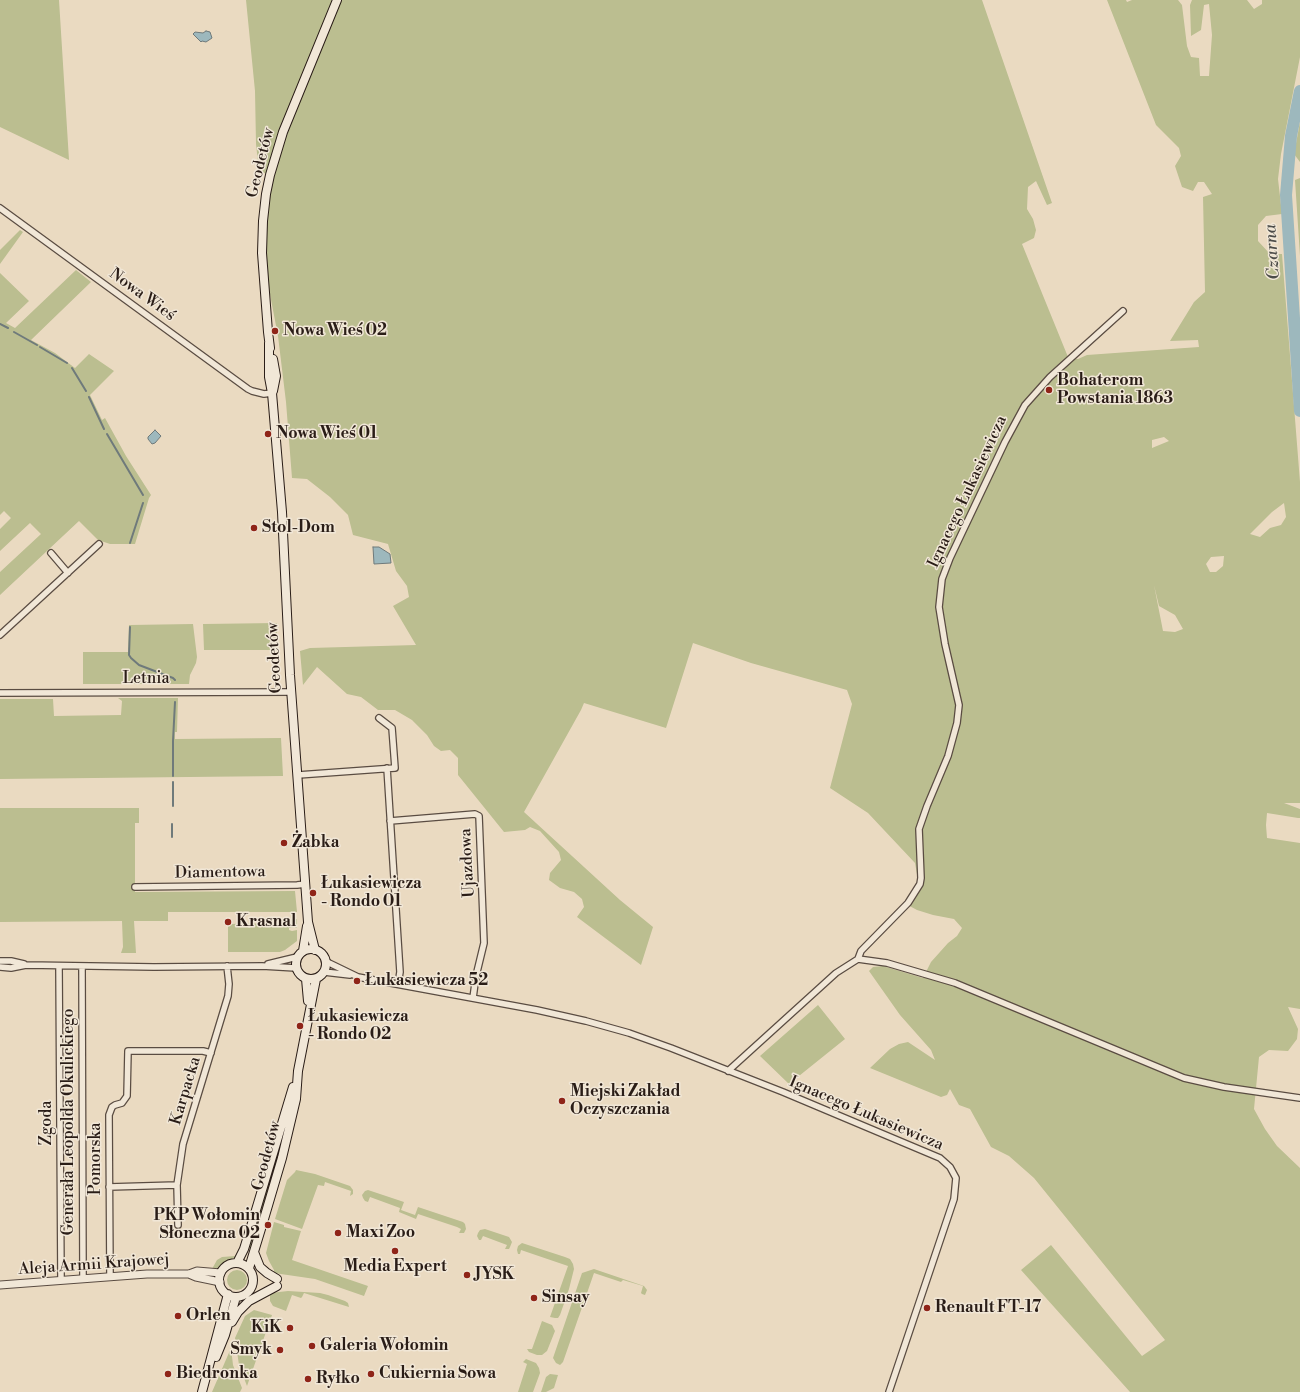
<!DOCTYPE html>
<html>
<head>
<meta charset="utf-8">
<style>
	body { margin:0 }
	canvas { display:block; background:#eadac1 }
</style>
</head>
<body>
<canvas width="1300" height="1392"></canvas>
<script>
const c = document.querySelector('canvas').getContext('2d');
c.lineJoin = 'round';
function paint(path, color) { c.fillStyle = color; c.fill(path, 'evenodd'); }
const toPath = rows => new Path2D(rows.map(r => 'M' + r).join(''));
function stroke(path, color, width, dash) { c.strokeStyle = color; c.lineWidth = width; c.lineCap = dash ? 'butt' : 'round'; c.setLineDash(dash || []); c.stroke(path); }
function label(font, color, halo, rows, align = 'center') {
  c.font = font + ' "Libre Bodoni",serif'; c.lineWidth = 3; c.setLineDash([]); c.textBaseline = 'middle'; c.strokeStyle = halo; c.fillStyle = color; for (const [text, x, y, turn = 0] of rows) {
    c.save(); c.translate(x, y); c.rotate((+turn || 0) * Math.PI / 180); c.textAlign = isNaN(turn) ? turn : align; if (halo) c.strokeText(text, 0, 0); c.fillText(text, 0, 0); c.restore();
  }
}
paint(toPath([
	[0,0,59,0,69,160,0,127],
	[246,0,982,0,1052,203,1047,205,1036,181,1028,187,1027,209,1033,219,1036,230,1034,238,1022,244,1068,357,1078,359,1087,355,1199,347,1198,340,1170,341,1194,302,1205,292,1203,197,1212,194,1204,182,1198,182,1193,191,1182,187,1175,166,1181,156,1179,148,1156,125,1107,0,1126,0,1127,2,1132,0,1178,0,1182,5,1187,46,1191,57,1199,58,1200,76,1209,76,1212,35,1209,4,1204,5,1201,30,1191,36,1190,5,1192,0,1247,0,1254,9,1262,4,1262,0,1300,0,1300,57,1281,154,1278,179,1282,214,1266,216,1258,225,1258,241,1270,254,1282,254,1300,482,1300,803,1284,803,1300,809,1300,818,1298,818,1267,813,1266,825,1267,838,1300,843,1300,1009,1288,1007,1298,1029,1297,1039,1288,1051,1269,1050,1259,1057,1254,1109,1265,1129,1277,1146,1300,1168,1300,1392,1130,1392,1021,1270,1051,1245,1142,1356,1165,1340,1034,1178,1009,1156,991,1147,970,1109,959,1105,950,1089,947,1095,941,1097,870,1068,890,1049,899,1044,908,1042,935,1060,931,1050,900,1015,869,971,873,967,883,966,923,978,931,962,948,943,957,936,962,928,954,919,933,915,917,910,904,903,916,886,918,880,915,863,868,813,830,788,852,704,847,690,751,663,693,643,666,728,584,703,581,710,524,812,620,900,653,927,641,965,577,917,584,907,582,899,574,892,560,888,549,880,550,873,561,860,559,852,540,831,530,827,525,830,504,832,458,775,458,758,450,750,441,751,434,746,427,735,412,720,395,710,378,710,361,697,347,694,317,667,303,685,300,651,310,648,416,645,393,606,409,597,407,586,396,571,388,544,353,535,348,515,330,497,307,479,292,478,286,402,278,336,262,253,270,175,259,171,256,144,255,91],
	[1164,437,1169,441,1152,448,1152,440],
	[1284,503,1286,517,1281,525,1270,528,1260,537,1250,534,1272,512],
	[1224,556,1223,566,1216,572,1210,572,1206,564,1211,557],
	[1154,585,1159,606,1175,615,1183,629,1175,632,1163,631],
	[1300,122,1300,162,1294,154],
	[1300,178,1300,256,1295,180],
	[20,230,23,232,0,264,0,250],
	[76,270,91,282,31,340,55,353,75,368,89,354,114,371,90,395,102,420,105,418,126,456,151,495,149,498,135,544,110,544,98,540,79,521,0,595,0,572,41,534,30,523,0,551,0,529,11,518,4,511,0,515,0,273,29,301,6,323,15,328],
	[277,623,277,650,204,650,203,624],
	[193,624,197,657,196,663,190,675,189,684,83,684,83,652,128,652,129,625],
	[118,698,178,698,177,732,175,732,175,739,281,738,283,776,0,779,0,699,53,699,54,716,121,715,122,701],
	[0,808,139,808,139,823,135,823,135,892,295,891,297,912,168,912,168,921,134,921,136,953,121,953,123,947,122,921,0,922],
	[297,919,297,928,295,928,295,927,289,928,289,930,292,931,297,930,297,941,285,950,280,952,228,952,228,924,288,923,288,920],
	[818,1005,845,1039,789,1084,760,1056],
	[276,1164,277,1164,251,1249,248,1247,271,1172],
	[296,1170,315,1174,350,1186,353,1190,353,1194,350,1196,351,1191,325,1182,324,1186,318,1185,302,1229,275,1219,287,1180,295,1172],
	[368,1190,404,1202,401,1210,415,1215,418,1207,463,1222,465,1224,466,1229,464,1233,459,1233,461,1229,457,1227,418,1214,416,1219,399,1212,400,1208,370,1197,368,1202,365,1201,363,1198,362,1195,365,1191],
	[274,1222,284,1225,284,1227,301,1231,292,1260,368,1286,364,1296,315,1279,274,1273,274,1270,269,1261,266,1253],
	[485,1229,509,1237,512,1242,510,1247,509,1249,505,1249,507,1245,483,1236,481,1240,479,1240,477,1236,478,1233,480,1230],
	[522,1243,565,1257,570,1259,573,1264,574,1269,569,1289,560,1315,558,1318,555,1318,550,1317,568,1266,521,1250,520,1254,518,1254,517,1250,518,1246],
	[240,1250,237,1257,227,1261,217,1268,212,1269,217,1260,222,1257,235,1256],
	[594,1269,644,1286,647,1290,645,1295,642,1294,641,1293,643,1286,623,1280,621,1282,594,1273,563,1362,560,1365,556,1363,553,1358,582,1273],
	'227 1280a10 10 0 1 1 20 0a10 10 0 1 1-20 0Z',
	[288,1291,320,1293,328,1295,345,1301,348,1303,349,1307,304,1293,302,1297,301,1298,292,1295,286,1311,273,1306,270,1301,270,1293],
	[254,1310,272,1315,247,1386,239,1365,235,1338,245,1316],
	[542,1321,552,1325,555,1331,547,1351,542,1355,537,1355,529,1352,527,1349,532,1349],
	[231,1348,233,1365,242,1388,240,1392,212,1392],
	[526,1359,536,1363,539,1368,540,1373,533,1392,518,1392,527,1364,523,1362],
	[550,1374,558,1375,554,1388,546,1392,541,1392,546,1377]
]), '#bbbe90');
const water = toPath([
	[206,31,210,32,212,38,206,42,202,41,201,42,193,34,195,32,203,33,206,31],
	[155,430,161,436,155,443,152,444,148,439,148,437,155,430],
	[373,547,379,547,390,554,391,563,374,564,373,547]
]);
paint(water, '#9db8bd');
stroke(water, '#6f7a7b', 1);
stroke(toPath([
	[0,324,8,328],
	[14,332,37,345],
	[40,347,67,363],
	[72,368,86,391],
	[89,397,104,429],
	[107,434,143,495],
	[130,543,143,503],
	[130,627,129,655,131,658,139,665,173,678,175,680],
	[173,776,173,741,175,702],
	[173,806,173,782],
	[172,837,172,824]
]), '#6f7a7b', 2);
stroke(toPath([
	[1300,91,1291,136,1286,195,1300,411]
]), '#9db8bd', 12);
const minor = toPath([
	[0,208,248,389,252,391,264,394,272,393],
	[51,553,68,573],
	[0,635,99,544],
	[0,693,291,692],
	[387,768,400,972,398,984],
	[298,775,395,768,392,728,379,718],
	[390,821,475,814,479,816,484,943,476,976,473,998],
	[135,887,297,885,306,884],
	[858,959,861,951,908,903,920,884,921,878,919,829,927,806,948,756,957,723,959,705,945,644,939,607,942,579,950,558,1005,442,1025,405,1050,377,1123,311],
	[0,961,11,961,24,964],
	[325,961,358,977,537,1010,586,1021,629,1033,671,1048,783,1092,940,1158,950,1167,956,1178,954,1199,889,1392],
	[268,964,297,957],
	[59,966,61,1280],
	[82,966,83,1279],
	[0,967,11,968,26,965,154,967,262,966,296,968],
	[324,972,350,975],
	[728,1071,836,973,858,959,887,963,955,983,1184,1078,1224,1087,1300,1098],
	[109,1187,177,1185],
	[178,1225,177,1185,183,1144,228,996,229,984,227,966],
	[110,1277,109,1115,112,1107,115,1105,122,1103,127,1096,128,1051,203,1051,211,1053]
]);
const tertiary = toPath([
	[189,1274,196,1277,220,1282],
	[0,1285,147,1274,189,1274,197,1271,221,1273]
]);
const secondary = toPath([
	[269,343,269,377,272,393,282,512,290,675,308,922,315,950],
	[270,348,268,332,262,253,263,221,266,194,270,175,283,132,337,0],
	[273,359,276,376,273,391],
	'296 964a15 15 0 1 1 30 0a15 15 0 1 1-30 0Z',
	[303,951,307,926],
	[306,979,308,1001],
	[254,1252,260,1267,267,1273,277,1279],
	[237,1263,244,1249,253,1220,293,1087],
	'219 1280a17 17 0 1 1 34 0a17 17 0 1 1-34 0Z',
	[249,1268,264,1219,282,1158,296,1099,298,1071,316,979],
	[232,1322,238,1312,249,1301,277,1286],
	[216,1357,225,1335,236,1297],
	[202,1392,228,1294]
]);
stroke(minor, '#5a4c42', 8);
stroke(tertiary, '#5a4c42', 9);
stroke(secondary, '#2a1d17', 10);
stroke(minor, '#f1e7d7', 5.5);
stroke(tertiary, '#f1e7d7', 7);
stroke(secondary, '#f1e7d7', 8);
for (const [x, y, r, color] of [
	[275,331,4,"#8f2418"],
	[1049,390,4,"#8f2418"],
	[268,434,4,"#8f2418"],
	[254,528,4,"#8f2418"],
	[284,843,4,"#8f2418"],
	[313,893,4,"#8f2418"],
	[228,922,4,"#8f2418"],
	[357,981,4,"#8f2418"],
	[300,1026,4,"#8f2418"],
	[562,1101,4,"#8f2418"],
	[268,1225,4,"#8f2418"],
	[338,1233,4,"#8f2418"],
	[395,1251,4,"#8f2418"],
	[467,1275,4,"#8f2418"],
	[534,1298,4,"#8f2418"],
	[927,1308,4,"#8f2418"],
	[178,1316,4,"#8f2418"],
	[290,1328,4,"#8f2418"],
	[312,1346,4,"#8f2418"],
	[280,1350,4,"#8f2418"],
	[168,1374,4,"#8f2418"],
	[371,1374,4,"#8f2418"],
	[308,1379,4,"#8f2418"]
]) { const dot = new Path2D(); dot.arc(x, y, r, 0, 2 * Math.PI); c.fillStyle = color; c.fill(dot); stroke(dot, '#f1e7d7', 1.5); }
label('16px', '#2a1d17', '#f1e7d7', [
	["Geodetów",261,163,-76],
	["Nowa Wieś",142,295,36],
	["Ignacego Łukasiewicza",968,492,-65],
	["Geodetów",275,658,-93],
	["Letnia",146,679],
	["Ujazdowa",468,863,-93],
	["Diamentowa",220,873,-1],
	["Karpacka",186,1091,-73],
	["Ignacego Łukasiewicza",866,1114,23],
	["Generała Leopolda Okulickiego",69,1122,-90],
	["Zgoda",47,1123,-90],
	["Geodetów",267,1156,-75],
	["Pomorska",96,1159,-90],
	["Aleja Armii Krajowej",94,1265,-4]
]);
label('bold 16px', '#2a1d17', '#f1e7d7', [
	["Nowa Wieś 02",283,331],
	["Bohaterom",1057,381],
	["Powstania 1863",1057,399],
	["Nowa Wieś 01",276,434],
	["Stol-Dom",262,528],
	["Żabka",292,843],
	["Łukasiewicza",321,884],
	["- Rondo 01",321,902],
	["Krasnal",236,922],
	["Łukasiewicza 52",365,981],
	["Łukasiewicza",308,1017],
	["- Rondo 02",308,1035],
	["Miejski Zakład",570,1092],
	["Oczyszczania",570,1110],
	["PKP Wołomin",260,1216,"right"],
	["Słoneczna 02",260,1234,"right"],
	["Maxi Zoo",346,1233],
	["Media Expert",395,1267,"center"],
	["JYSK",475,1275],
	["Sinsay",542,1298],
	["Renault FT-17",935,1308],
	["Orlen",186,1316],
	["KiK",282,1328,"right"],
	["Galeria Wołomin",320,1346],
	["Smyk",272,1350,"right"],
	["Biedronka",176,1374],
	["Cukiernia Sowa",379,1374],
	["Ryłko",316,1379]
], 'left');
label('italic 17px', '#4c4c49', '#f1e7d7', [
	["Czarna",1273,252,-94]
]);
</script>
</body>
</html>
